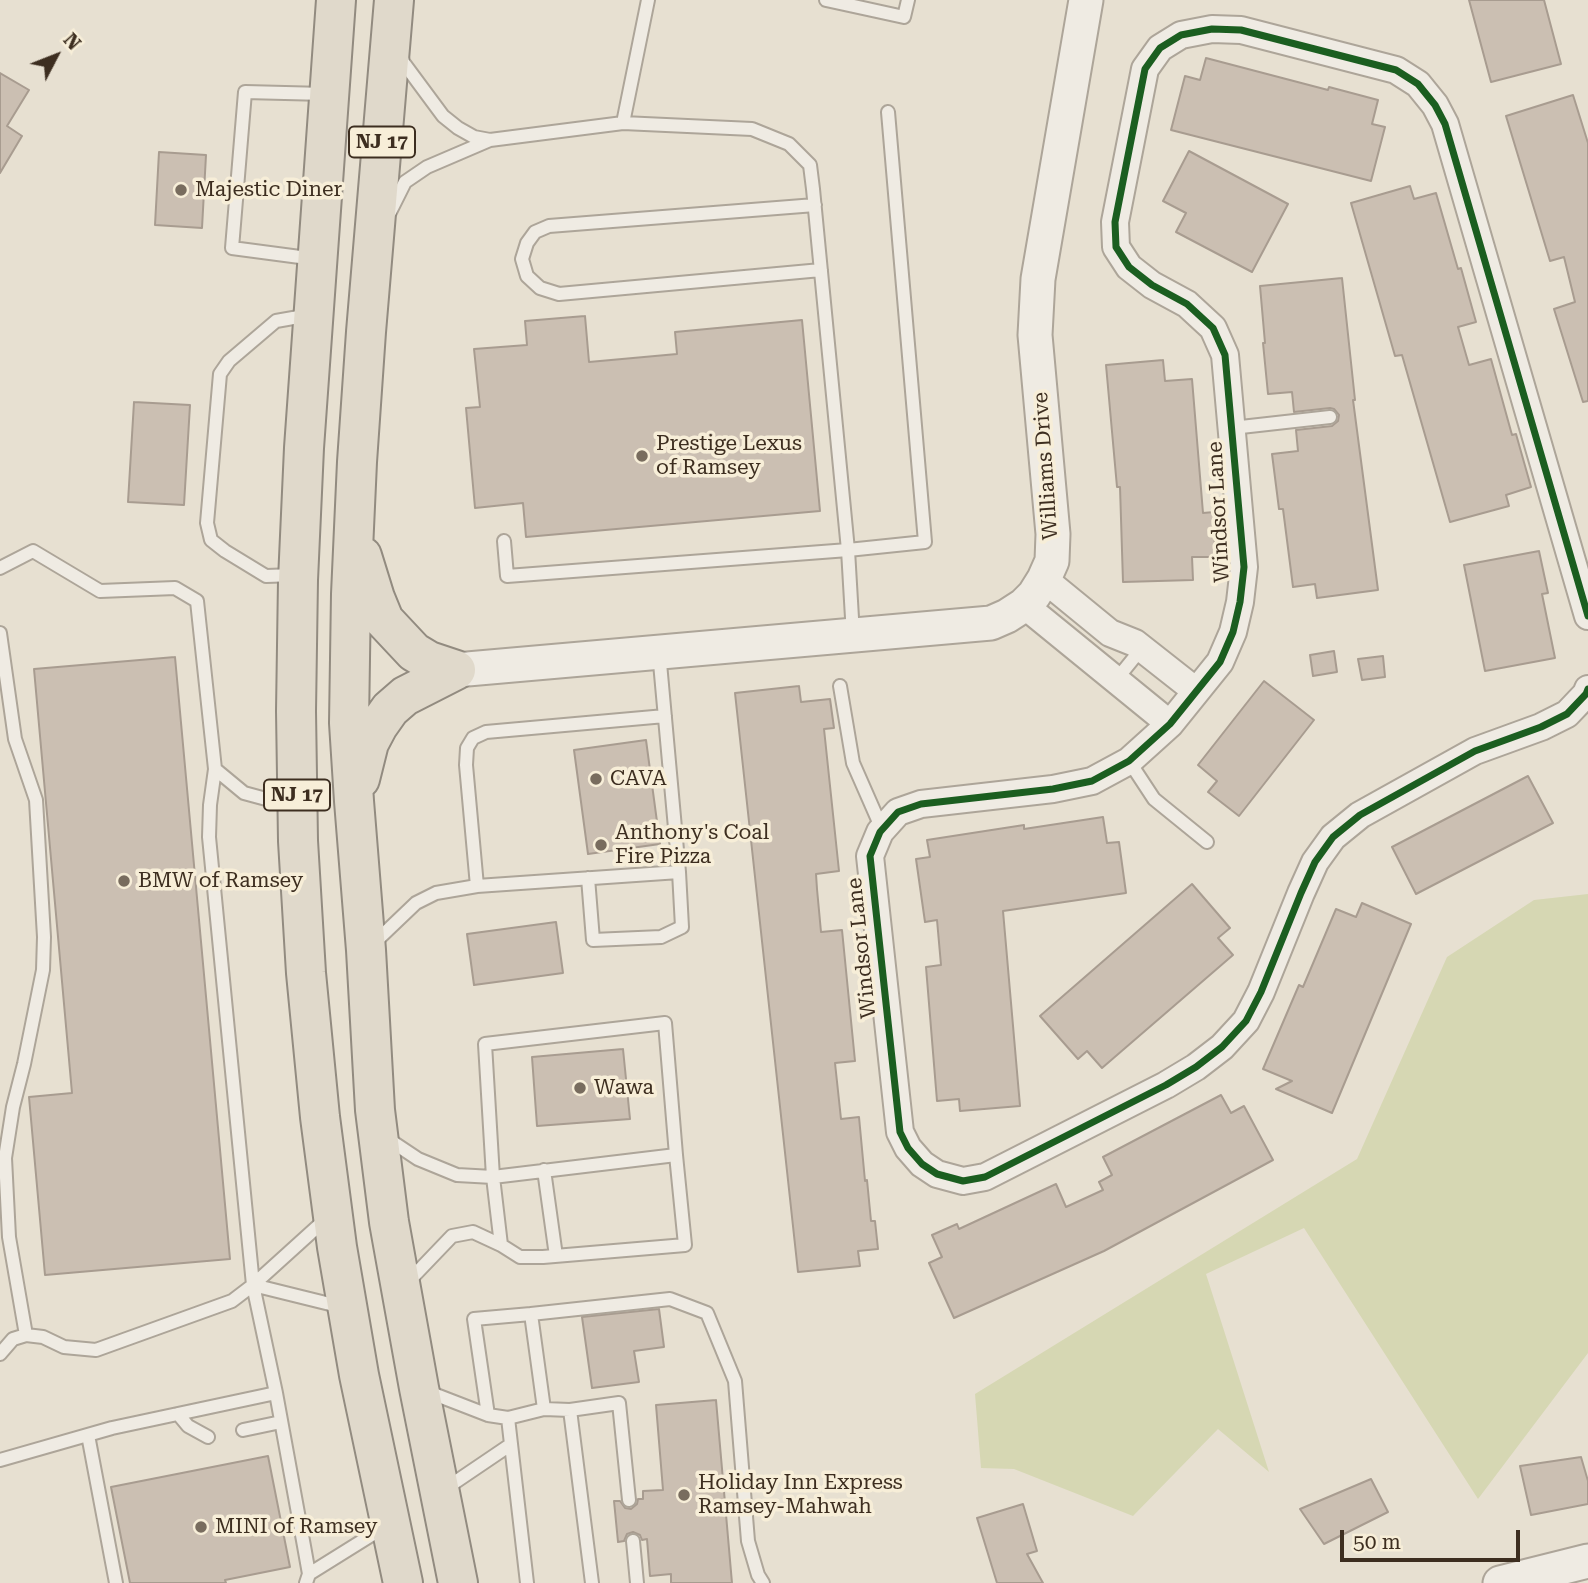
<!DOCTYPE html>
<html>
<head>
<meta charset="utf-8">
<style>
	body { margin:0 }
	#map { position:relative; width:1588px; height:1583px; overflow:hidden; background:#e7e0d1; font-family:"Roboto Serif",serif }
	canvas { display:block }
	.north { position:absolute; left:21px; top:21px; width:70px; height:70px; -webkit-text-stroke:5px #f7eed8; paint-order:stroke; rotate:48deg; font-size:19px; font-weight:700; line-height:28px; text-align:center; color:#3d2e20 }
	.north::after { content:''; display:block; margin:auto; width:24px; height:32px; background:#3d2e20; clip-path:polygon(50% 0,100% 100%,50% 72%,0 100%) }
	.scale { position:absolute; left:1340px; top:1530px; width:180px; height:32px; box-sizing:border-box; border:4px solid #3d2e20; border-top:0; padding-left:9px; font-size:21px; line-height:24px; white-space:nowrap; color:#3d2e20; -webkit-text-stroke:5px #f7eed8; paint-order:stroke }
</style>
</head>
<body>
<div id="map">
<canvas width="1588" height="1583"></canvas>
<div class="north">N</div>
<div class="scale">50 m</div>
</div>
<script>
const c = document.querySelector('canvas').getContext('2d');
c.lineJoin = 'round';
function paint(path, color) { c.fillStyle = color; c.fill(path, 'evenodd'); }
const toPath = rows => new Path2D(rows.map(r => 'M' + r).join(''));
function stroke(path, color, width, dash) { c.strokeStyle = color; c.lineWidth = width; c.lineCap = dash ? 'butt' : 'round'; c.setLineDash(dash || []); c.stroke(path); }
function label(font, color, halo, rows, align = 'center') {
  c.font = font + ' "Roboto Serif",serif'; c.lineWidth = 7; c.setLineDash([]); c.textBaseline = 'middle'; c.strokeStyle = halo; c.fillStyle = color; for (const [text, x, y, turn = 0] of rows) {
    c.save(); c.translate(x, y); c.rotate((+turn || 0) * Math.PI / 180); c.textAlign = isNaN(turn) ? turn : align; if (halo) c.strokeText(text, 0, 0); c.fillText(text, 0, 0); c.restore();
  }
}
paint(toPath([
	[1588,894,1588,1353,1478,1499,1304,1228,1206,1274,1269,1472,1218,1429,1133,1516,1014,1469,981,1468,975,1394,1357,1159,1447,957,1534,900]
]), '#d6d7b3');
const building = toPath([
	[1469,0,1544,0,1561,64,1491,82,1469,0],
	[1206,58,1328,90,1329,87,1378,100,1372,124,1385,127,1371,181,1171,130,1185,76,1200,80,1206,58],
	[0,73,29,90,7,126,22,136,0,173,0,73],
	[1573,95,1588,143,1588,401,1583,402,1554,309,1575,302,1564,257,1550,261,1506,116,1573,95],
	[1189,151,1288,204,1252,272,1176,232,1186,213,1163,201,1189,151],
	[159,152,206,155,202,228,155,225,159,152],
	[1410,186,1414,199,1436,193,1458,269,1461,268,1476,322,1458,327,1469,365,1491,359,1512,435,1516,434,1531,487,1506,495,1509,506,1450,522,1402,355,1395,356,1351,203,1410,186],
	[1342,278,1355,400,1353,400,1378,590,1317,598,1315,584,1293,587,1283,509,1279,509,1272,454,1298,451,1296,430,1332,426,1338,421,1339,415,1334,409,1330,408,1294,412,1292,392,1268,394,1263,343,1265,343,1260,286,1342,278],
	[585,316,589,362,677,354,675,332,802,320,820,511,526,537,523,503,475,508,466,408,480,407,474,349,527,345,525,321,585,316],
	[1163,360,1165,381,1192,379,1203,513,1214,512,1215,557,1192,557,1193,580,1123,582,1120,487,1117,487,1106,365,1163,360],
	[134,402,190,405,184,505,128,502,134,402],
	[1539,551,1548,593,1542,594,1555,658,1485,671,1464,565,1539,551],
	[1334,651,1337,672,1313,676,1310,655,1334,651],
	[1383,656,1385,677,1362,680,1358,659,1383,656],
	[175,657,230,1259,45,1275,29,1097,72,1093,34,669,175,657],
	[1264,681,1314,720,1239,816,1208,792,1217,781,1198,765,1264,681],
	[799,686,801,702,830,699,834,728,824,729,839,871,816,874,817,889,821,932,842,930,855,1061,835,1063,841,1119,859,1117,865,1181,867,1180,871,1221,875,1221,878,1249,858,1251,860,1266,798,1272,735,693,799,686],
	[646,740,660,844,588,854,574,750,646,740],
	[1528,776,1553,823,1416,894,1392,847,1528,776],
	[1103,817,1107,843,1119,842,1126,893,1003,911,1020,1106,960,1111,959,1099,937,1101,926,967,941,965,937,920,925,922,916,859,930,857,927,840,1024,825,1024,829,1103,817],
	[1192,884,1230,928,1218,938,1233,955,1102,1068,1087,1051,1078,1059,1040,1016,1192,884],
	[1362,903,1411,924,1332,1113,1276,1089,1292,1081,1263,1069,1299,985,1303,987,1336,909,1356,917,1362,903],
	[556,922,563,973,474,985,467,934,556,922],
	[623,1049,630,1119,537,1126,532,1057,623,1049],
	[1221,1095,1231,1113,1244,1106,1273,1160,1104,1251,954,1318,929,1263,942,1257,932,1235,957,1224,959,1229,1056,1184,1066,1207,1103,1190,1099,1182,1112,1175,1103,1157,1221,1095],
	[659,1309,664,1347,634,1351,639,1382,592,1388,582,1317,659,1309],
	[716,1400,732,1583,671,1583,671,1574,650,1576,647,1539,642,1540,640,1535,633,1532,627,1534,624,1541,618,1542,614,1501,620,1501,625,1508,631,1509,637,1504,638,1499,643,1499,643,1491,663,1490,656,1405,716,1400],
	[268,1456,290,1567,225,1580,226,1583,130,1583,111,1487,268,1456],
	[1581,1457,1588,1481,1588,1504,1531,1515,1520,1466,1581,1457],
	[1371,1479,1388,1512,1324,1544,1300,1509,1371,1479],
	[1023,1504,1037,1551,1027,1554,1043,1583,997,1583,977,1518,1023,1504]
]);
paint(building, '#cbbfb2');
stroke(building, '#a89c90', 2);
const service = toPath([
	[826,0,904,17,908,0],
	[623,123,648,0],
	[490,140,623,123,752,129,789,144,810,165,813,189,848,550,853,635],
	[815,205,549,226,535,232,527,243,522,259,527,276,540,288,559,294,821,270],
	[390,212,405,182,427,167,490,140,474,137,458,128,443,116,403,62,401,54],
	[315,259,232,248,245,92,325,94],
	[1232,428,1330,417],
	[504,541,507,576,848,550,925,542,888,112],
	[0,568,33,551,100,591,175,588,197,601,215,769,210,805,209,837,253,1285,276,1393,304,1546,309,1574,306,1583],
	[295,575,266,576,225,551,211,540,207,523,220,374,229,361,276,321,310,315],
	[0,633,15,739,36,800,44,937,43,970,24,1064,13,1107,5,1158,9,1237,26,1335],
	[1116,680,1142,648],
	[840,686,853,763,882,829],
	[1129,761,1154,799,1207,842],
	[215,769,244,793,292,806],
	[588,878,593,940,661,937,682,927,679,872],
	[477,886,466,765,467,748,473,738,486,732,665,716],
	[372,945,416,903,436,893,477,886,679,872,659,652],
	[385,1137,418,1159,457,1175,493,1177,676,1155,685,1245,543,1257,520,1257,501,1245,473,1232,452,1236,406,1284],
	[544,1170,556,1256],
	[327,1218,253,1285,342,1307],
	[501,1245,493,1177,485,1044,665,1023,676,1155],
	[0,1354,13,1339,26,1335,43,1337,64,1347,96,1350,232,1301,253,1285],
	[426,1391,488,1415,508,1418,544,1409,570,1410,592,1583],
	[544,1409,531,1314,670,1299,707,1313,735,1381,748,1541,758,1575,763,1583],
	[570,1410,619,1403,629,1500],
	[178,1414,188,1426,208,1437],
	[488,1415,474,1319,531,1314],
	[508,1418,527,1583],
	[243,1430,281,1422],
	[88,1435,116,1583],
	[0,1460,112,1428,276,1393],
	[445,1489,510,1445],
	[633,1541,637,1583],
	[309,1574,386,1526]
]);
const minor = toPath([
	[1044,579,1110,633,1135,643,1196,691],
	[1024,605,1170,724],
	[1588,616,1445,124,1435,105,1418,84,1396,70,1241,30,1212,29,1181,35,1160,48,1145,69,1115,222,1116,247,1129,267,1152,285,1187,304,1213,328,1225,355,1244,567,1240,602,1233,632,1220,662,1170,724,1129,761,1092,781,1053,789,921,804,898,812,880,832,870,856,900,1132,908,1148,922,1164,937,1174,963,1181,985,1177,1166,1085,1196,1067,1222,1047,1246,1021,1261,992,1301,893,1315,862,1333,837,1360,815,1475,751,1541,727,1567,714,1586,694,1588,689]
]);
const tertiary = toPath([
	[456,670,991,623,1007,616,1024,605,1034,595,1044,579,1052,561,1053,534,1035,335,1038,279,1086,0],
	[1500,1583,1588,1561]
]);
const trunk = toPath([
	[336,0,304,448,298,580,296,711,298,841,306,973,320,1117,337,1247,359,1375,403,1583],
	[394,0,366,332,357,462,351,594,349,723,354,801,366,950,375,1110,389,1222,419,1388,458,1583],
	[362,556,375,598,384,620,414,652,429,661,456,670],
	[360,779,369,743,378,726,390,709,405,696,456,670]
]);
stroke(service, '#ada599', 16);
stroke(minor, '#ada599', 30);
stroke(tertiary, '#ada599', 37);
stroke(trunk, '#928b80', 42);
stroke(service, '#efebe3', 12);
stroke(minor, '#efebe3', 26);
stroke(tertiary, '#efebe3', 33);
stroke(trunk, '#e0d9cb', 38);
stroke(toPath([
	[1588,616,1445,124,1435,105,1418,84,1396,70,1241,30,1212,29,1181,35,1160,48,1145,69,1115,222,1116,247,1129,267,1152,285,1187,304,1213,328,1225,355,1244,567,1240,602,1233,632,1220,662,1170,724,1129,761,1092,781,1053,789,921,804,898,812,880,832,870,856,900,1132,908,1148,922,1164,937,1174,963,1181,985,1177,1166,1085,1196,1067,1222,1047,1246,1021,1261,992,1301,893,1315,862,1333,837,1360,815,1475,751,1541,727,1567,714,1586,694,1588,689]
]), '#1b5e20', 7);
for (const [x, y, r, color] of [
	[181,190,7,"#786c5e"],
	[642,456,7,"#786c5e"],
	[596,779,7,"#786c5e"],
	[601,845,7,"#786c5e"],
	[124,881,7,"#786c5e"],
	[580,1088,7,"#786c5e"],
	[684,1495,7,"#786c5e"],
	[201,1527,7,"#786c5e"]
]) { const dot = new Path2D(); dot.arc(x, y, r, 0, 2 * Math.PI); c.fillStyle = color; c.fill(dot); stroke(dot, '#f7eed8', 2.5); }
for (const [x, y, w] of [
	[382,142,66],
	[297,795,66]
]) { const box = new Path2D(); box.roundRect(x - w / 2, y - 15.5, w, 31, 5); c.fillStyle = '#f7eed8'; c.fill(box); stroke(box, '#3d2e20', 2); }
label('bold 19px', '#3d2e20', null, [
	["NJ 17",382,142],
	["NJ 17",297,795]
]);
label('21px', '#3d2e20', '#f7eed8', [
	["Majestic Diner",195,190],
	["Prestige Lexus",656,444],
	["of Ramsey",656,468],
	["CAVA",610,779],
	["Anthony's Coal",615,833],
	["Fire Pizza",615,857],
	["BMW of Ramsey",138,881],
	["Wawa",594,1088],
	["Holiday Inn Express",698,1483],
	["Ramsey-Mahwah",698,1507],
	["MINI of Ramsey",215,1527]
], 'left');
label('21px', '#3d2e20', '#f7eed8', [
	["Williams Drive",1046,466,-94],
	["Windsor Lane",1219,512,-93],
	["Windsor Lane",862,948,-96]
]);
</script>
</body>
</html>
